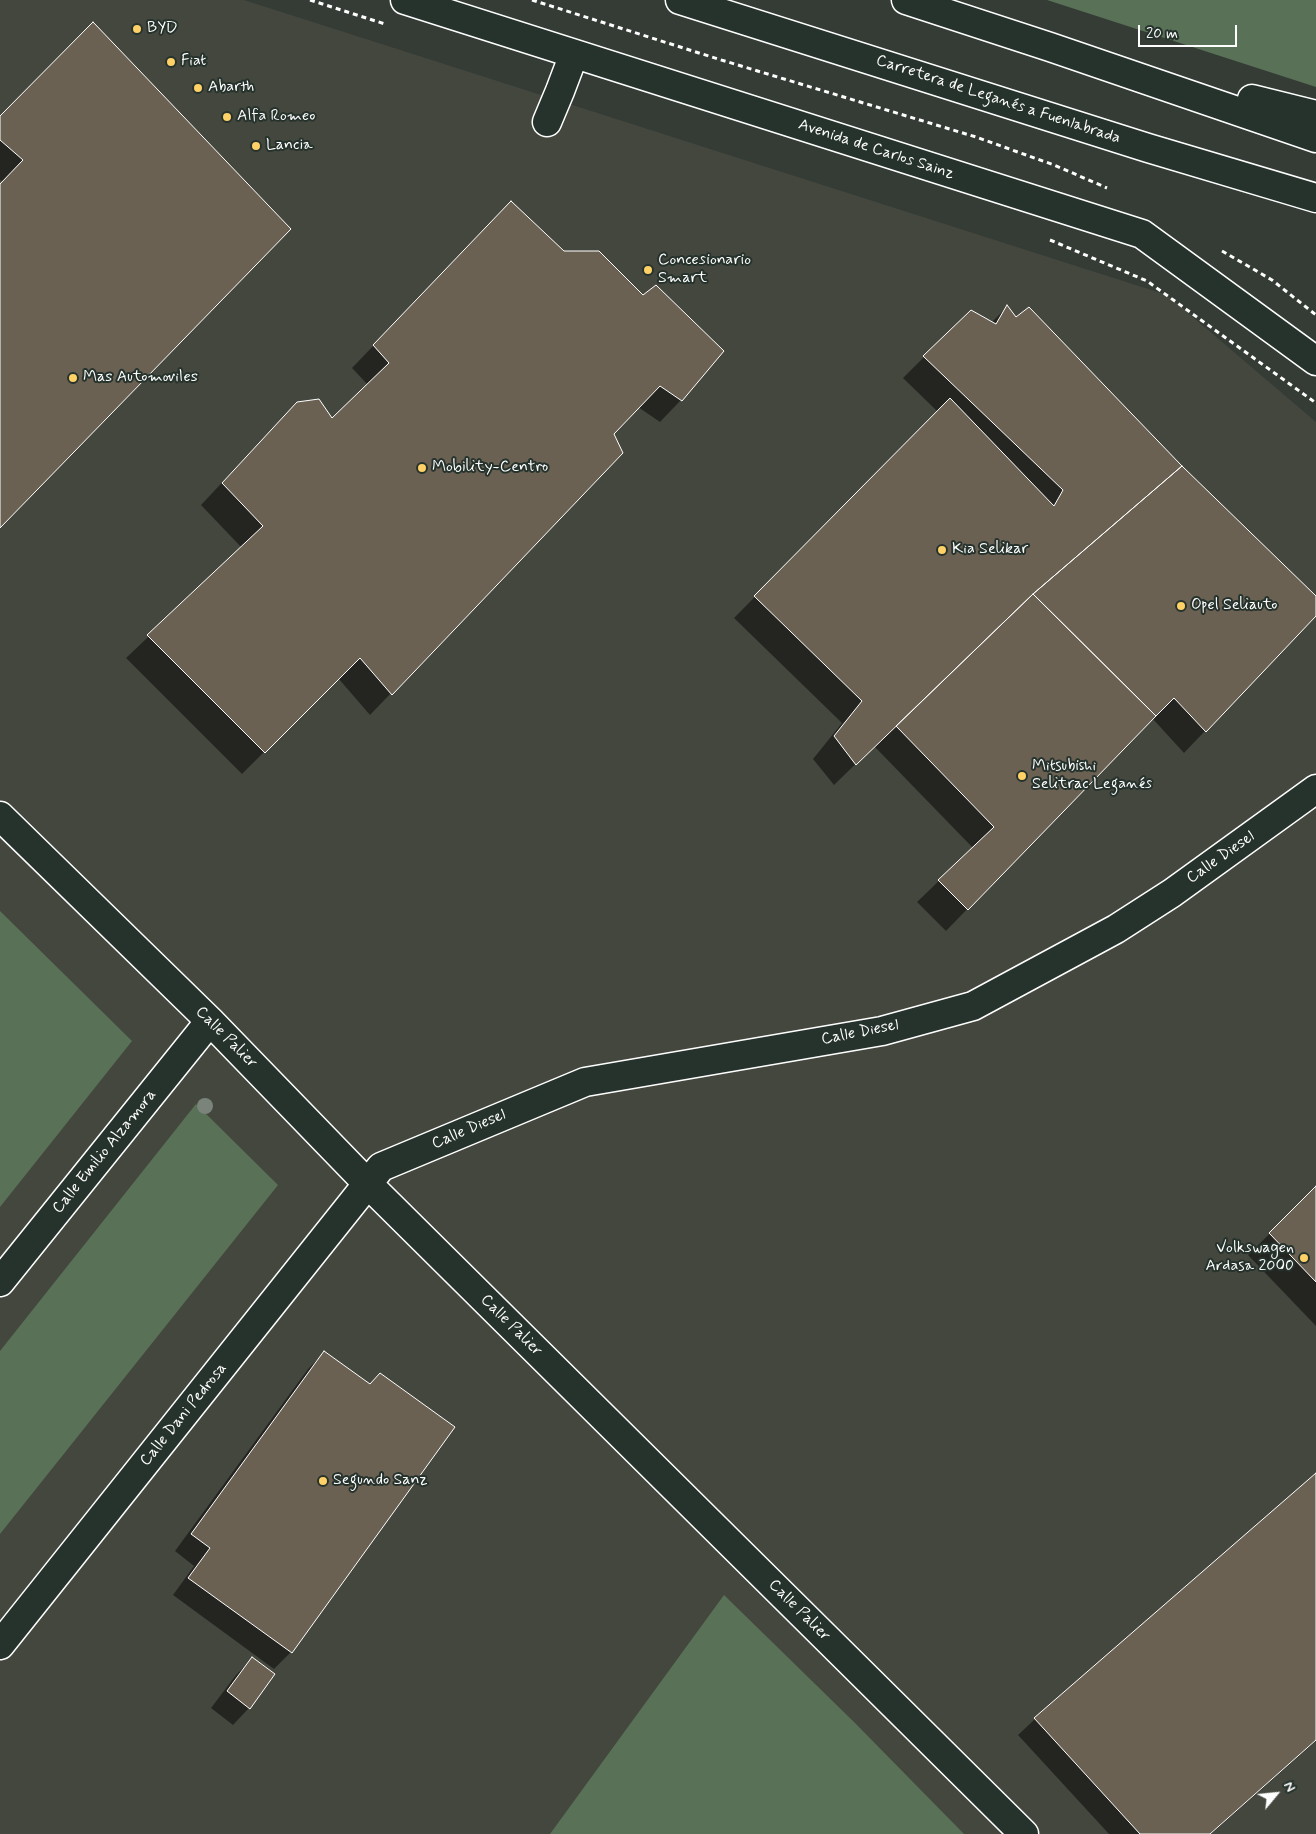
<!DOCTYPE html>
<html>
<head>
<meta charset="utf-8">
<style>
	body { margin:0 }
	#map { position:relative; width:1316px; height:1834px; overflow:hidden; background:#343c35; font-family:Mynerve,sans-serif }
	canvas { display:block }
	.north { position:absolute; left:1251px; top:1769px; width:50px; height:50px; -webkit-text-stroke:4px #26332d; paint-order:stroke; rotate:62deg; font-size:14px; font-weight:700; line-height:20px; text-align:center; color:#fff }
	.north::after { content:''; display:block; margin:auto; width:18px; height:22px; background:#fff; clip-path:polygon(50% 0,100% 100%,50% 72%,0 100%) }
	.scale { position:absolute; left:1138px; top:25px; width:99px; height:22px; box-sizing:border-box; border:2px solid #fff; border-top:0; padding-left:6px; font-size:15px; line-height:18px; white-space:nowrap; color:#fff; -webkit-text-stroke:4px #26332d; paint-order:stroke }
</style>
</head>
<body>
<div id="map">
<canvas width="1316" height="1834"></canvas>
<div class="north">N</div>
<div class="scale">20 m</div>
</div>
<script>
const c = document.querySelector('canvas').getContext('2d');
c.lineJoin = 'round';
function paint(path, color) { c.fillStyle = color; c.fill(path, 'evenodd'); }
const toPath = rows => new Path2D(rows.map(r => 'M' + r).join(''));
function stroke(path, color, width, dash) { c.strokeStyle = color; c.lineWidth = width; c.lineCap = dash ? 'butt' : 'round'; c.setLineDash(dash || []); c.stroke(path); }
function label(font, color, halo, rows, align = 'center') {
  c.font = font + ' Mynerve,sans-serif'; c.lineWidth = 4; c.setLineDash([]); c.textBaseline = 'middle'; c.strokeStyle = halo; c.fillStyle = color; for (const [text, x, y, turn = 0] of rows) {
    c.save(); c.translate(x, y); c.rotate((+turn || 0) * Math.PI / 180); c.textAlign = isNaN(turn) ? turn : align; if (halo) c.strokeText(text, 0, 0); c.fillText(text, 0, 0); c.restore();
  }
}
paint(toPath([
	[0,0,244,0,1167,295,1316,422,1316,1834,0,1834]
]), '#44473e');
paint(toPath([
	[1047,0,1316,0,1316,87],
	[0,911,132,1041,0,1207],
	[196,1104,278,1185,0,1534,0,1351],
	[724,1595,855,1723,964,1834,550,1834]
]), '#597156');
paint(toPath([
	[93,24,0,526,0,185,3,182,0,180,0,117],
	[489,225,681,400,660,422,638,407,613,434,622,453,370,715,338,678,242,774,126,658,242,548,201,505,276,425,331,420,368,385,352,368],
	[1007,307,1016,319,1181,467,1316,598,1316,614,1184,753,1152,718,946,931,917,902,973,848,874,746,834,785,813,759,842,723,734,618,938,412,903,378,924,357,991,323],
	[1316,1188,1316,1326,1248,1255],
	[324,1353,369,1385,453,1428,291,1652,274,1669,173,1595,194,1566,175,1551,308,1369],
	[1316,1475,1316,1741,1211,1834,1109,1834,1018,1735,1035,1719],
	[252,1659,249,1708,233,1725,211,1708,236,1675]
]), '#0007');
const building = toPath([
	[93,22,291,229,0,528,0,184,23,160,0,140,0,116,93,22],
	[511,201,564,251,599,251,643,295,656,285,724,351,682,401,660,386,614,434,623,453,392,695,360,658,265,753,147,635,263,526,222,483,297,402,319,399,332,418,389,363,373,345,511,201],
	[1007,305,1016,317,1029,307,1182,466,1033,594,856,765,834,736,862,701,754,596,950,398,1054,506,1063,490,923,356,971,310,996,324,1007,305],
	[1182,466,1316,596,1316,616,1206,732,1174,698,1156,716,1033,594,1182,466],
	[1033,594,1156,716,968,910,938,880,994,827,896,726,1033,594],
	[1316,1186,1316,1282,1269,1233,1316,1186],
	[324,1351,370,1384,380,1373,455,1427,292,1653,188,1578,210,1548,191,1534,324,1351],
	[1316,1473,1316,1740,1210,1834,1140,1834,1034,1718,1316,1473],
	[252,1657,275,1674,250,1709,227,1691,252,1657]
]);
paint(building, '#6a6153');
stroke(building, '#fff', 1);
const minor = toPath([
	[405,0,1142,234,1316,361],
	[547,122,560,91,574,54],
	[0,816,210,1021,367,1183,1024,1834],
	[0,1282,210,1021],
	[0,1645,381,1167,585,1082,882,1031,973,1006,1116,929,1172,893,1316,789]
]);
const highway = toPath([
	[680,0,1148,148,1316,198],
	[906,0,1050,47,1316,138],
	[1252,99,1316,115]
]);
stroke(minor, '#fff', 31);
stroke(highway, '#fff', 31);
stroke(toPath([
	[310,0,385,24],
	[532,0,718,59,976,137,1054,165,1107,188],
	[1050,240,1147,281,1316,403],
	[1222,251,1272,280,1316,315]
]), '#fff', 3, [5, 4]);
stroke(minor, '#26332d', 28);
stroke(highway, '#26332d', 28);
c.fillStyle = '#7a847a';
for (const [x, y] of [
	[205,1106]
]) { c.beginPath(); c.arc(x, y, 8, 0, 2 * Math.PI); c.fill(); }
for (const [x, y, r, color] of [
	[137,29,5,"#ffd166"],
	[171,62,5,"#ffd166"],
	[198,88,5,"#ffd166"],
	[227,117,5,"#ffd166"],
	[256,146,5,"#ffd166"],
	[648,270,5,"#ffd166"],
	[73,378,5,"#ffd166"],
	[422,468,5,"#ffd166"],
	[942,550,5,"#ffd166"],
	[1181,606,5,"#ffd166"],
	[1022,776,5,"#ffd166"],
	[1304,1258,5,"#ffd166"],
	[323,1481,5,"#ffd166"]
]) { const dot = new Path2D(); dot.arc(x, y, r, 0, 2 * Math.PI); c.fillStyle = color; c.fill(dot); stroke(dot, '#26332d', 2); }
label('16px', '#fff', '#26332d', [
	["BYD",147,29],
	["Fiat",181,62],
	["Abarth",208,88],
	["Alfa Romeo",237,117],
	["Lancia",266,146],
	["Concesionario",658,261],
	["Smart",658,279],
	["Mas Automoviles",83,378],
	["Mobility-Centro",432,468],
	["Kia Selikar",952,550],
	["Opel Seliauto",1191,606],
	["Mitsubishi",1032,767],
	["Selitrac Leganés",1032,785],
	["Volkswagen",1294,1249,"right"],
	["Ardasa 2000",1294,1267,"right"],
	["Segundo Sanz",333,1481]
], 'left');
label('16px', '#fff', '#26332d', [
	["Carretera de Leganés a Fuenlabrada",998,100,18],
	["Avenida de Carlos Sainz",876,150,18],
	["Calle Diesel",1221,858,-35],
	["Calle Diesel",860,1033,-11],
	["Calle Palier",226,1038,45],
	["Calle Diesel",469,1130,-23],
	["Calle Emilio Alzamora",105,1152,-51],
	["Calle Palier",511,1326,45],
	["Calle Dani Pedrosa",184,1415,-51],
	["Calle Palier",799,1611,45]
]);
</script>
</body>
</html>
